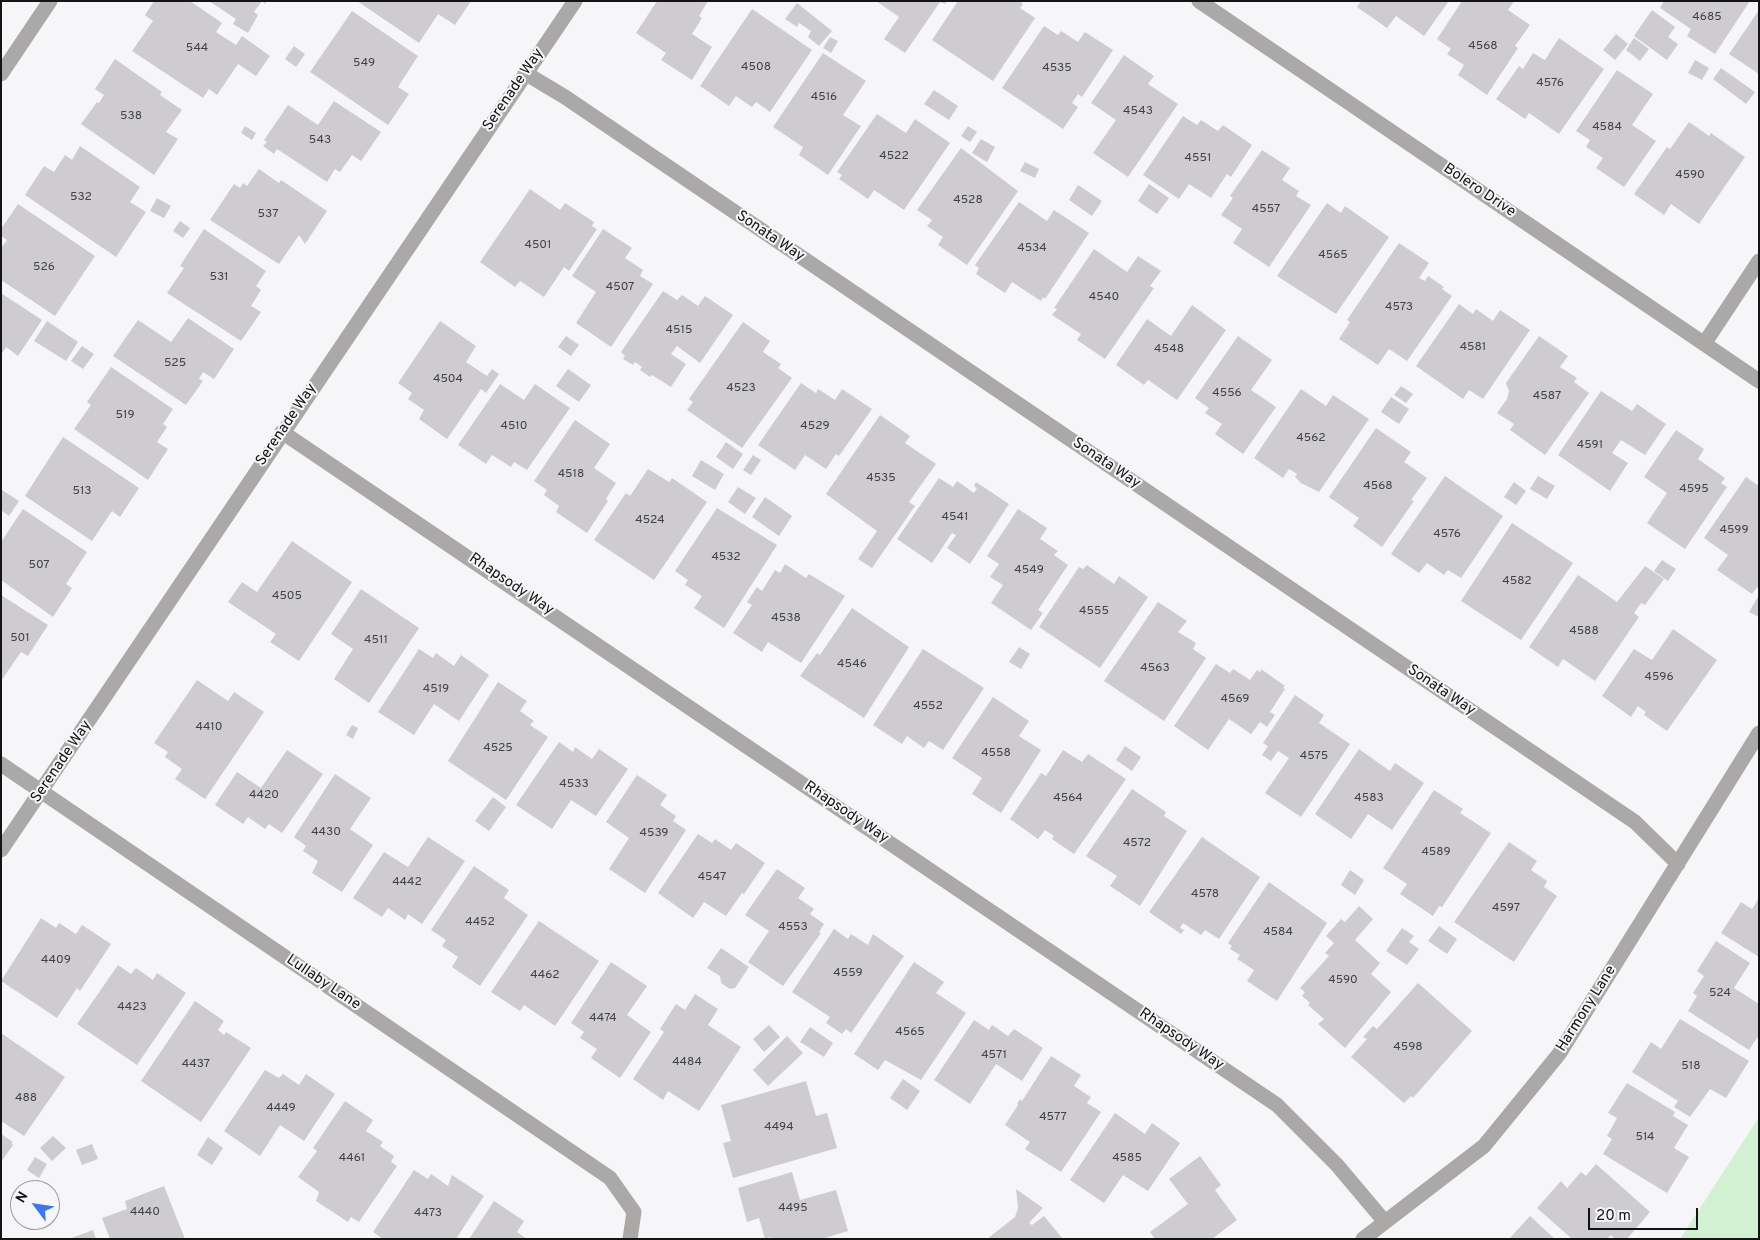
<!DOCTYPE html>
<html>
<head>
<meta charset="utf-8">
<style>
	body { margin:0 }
	#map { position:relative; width:1760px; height:1240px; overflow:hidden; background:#f6f6f9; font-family:Overpass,sans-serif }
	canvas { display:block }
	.frame { position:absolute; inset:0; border:2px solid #141415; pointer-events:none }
	.north { position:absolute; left:10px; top:1180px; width:50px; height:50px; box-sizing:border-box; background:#f6f6f9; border:1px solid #9c9c9e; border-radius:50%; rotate:301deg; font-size:14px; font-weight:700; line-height:20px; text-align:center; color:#141415 }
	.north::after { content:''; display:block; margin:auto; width:18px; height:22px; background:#4076e7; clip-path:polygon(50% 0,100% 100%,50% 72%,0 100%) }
	.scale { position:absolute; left:1588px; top:1208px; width:110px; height:22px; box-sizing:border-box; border:2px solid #141415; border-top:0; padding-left:6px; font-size:15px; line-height:18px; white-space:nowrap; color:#141415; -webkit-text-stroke:4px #f6f6f9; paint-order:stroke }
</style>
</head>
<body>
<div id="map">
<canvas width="1760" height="1240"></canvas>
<div class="frame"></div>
<div class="north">N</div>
<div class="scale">20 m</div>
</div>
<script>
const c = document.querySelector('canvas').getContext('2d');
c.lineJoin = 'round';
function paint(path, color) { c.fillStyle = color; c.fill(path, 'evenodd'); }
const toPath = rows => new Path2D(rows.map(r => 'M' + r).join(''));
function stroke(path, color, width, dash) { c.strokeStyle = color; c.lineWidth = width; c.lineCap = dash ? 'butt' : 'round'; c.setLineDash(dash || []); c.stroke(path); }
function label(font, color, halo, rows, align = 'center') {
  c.font = font + ' Overpass,sans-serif'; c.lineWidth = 4; c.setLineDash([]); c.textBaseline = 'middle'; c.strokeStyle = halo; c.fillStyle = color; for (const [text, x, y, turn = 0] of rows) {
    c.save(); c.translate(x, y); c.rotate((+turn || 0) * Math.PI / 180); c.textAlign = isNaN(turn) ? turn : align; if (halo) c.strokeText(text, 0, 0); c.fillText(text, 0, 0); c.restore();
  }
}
paint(toPath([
	[1759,1117,1759,1239,1680,1239]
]), '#d1f1d2');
paint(toPath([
	[154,1,190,1,222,23,216,32,236,45,242,36,270,56,256,76,238,64,217,95,209,89,203,98,132,51,153,21,145,15],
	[209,1,267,1,265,4,262,1,254,12,258,15,248,33,233,24,236,19],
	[357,1,471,1,455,25,438,14,419,43],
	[657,1,708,1,699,16,702,18,692,34,712,47,692,80,661,60,666,53,636,33],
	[876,1,947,1,945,4,940,2,905,53,884,39,899,17],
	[958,1,1020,1,1023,4,1020,8,1035,18,993,81,932,40],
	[1361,1,1449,1,1424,36,1396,16,1387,28,1357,7],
	[1462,1,1514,1,1508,10,1530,25,1515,46,1518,48,1487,95,1458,75,1464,65,1447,54,1451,49,1437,39],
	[1664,1,1750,1,1715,54,1687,36,1691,29,1660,8],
	[797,3,832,31,819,46,808,37,811,31,799,23,797,27,785,19],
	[752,9,812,50,770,112,756,102,752,107,736,96,729,106,700,86],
	[1652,10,1675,27,1668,37,1678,44,1667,60,1634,36],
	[1759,10,1759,74,1729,54],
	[352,11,418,56,398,87,409,94,388,125,310,72],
	[1044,26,1058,35,1061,31,1078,42,1085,32,1113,50,1082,97,1078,94,1072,103,1078,107,1063,129,1002,88],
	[1616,34,1628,44,1615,60,1603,50],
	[830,37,838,41,831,53,823,48],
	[1559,38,1604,69,1559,134,1529,113,1525,119,1496,99,1519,66,1523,69,1533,53,1545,60],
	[1634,38,1649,49,1640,61,1626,50],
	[294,46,305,54,296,67,285,59],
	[823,53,866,81,843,115,861,126,828,175,799,155,803,147,773,127],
	[1124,55,1154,76,1148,84,1178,104,1128,177,1093,153,1116,120,1091,103],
	[115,59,162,92,160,95,182,110,166,132,178,139,154,175,81,124,97,102,99,103,104,95,95,89],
	[1695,60,1709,68,1702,80,1688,73],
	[1721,68,1755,92,1746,104,1713,79],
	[1617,70,1653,94,1632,125,1656,141,1624,187,1596,168,1603,158,1586,147,1590,140,1576,131],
	[934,90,958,106,949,120,924,104],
	[334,101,381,132,361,161,352,155,340,172,335,169,327,182,277,149,274,154,263,146,267,142,264,140,288,105,318,125],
	[877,114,906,133,915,119,950,143,904,210,874,190,868,199,839,179,842,175,837,172],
	[1183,116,1197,125,1201,120,1218,131,1223,125,1252,145,1231,177,1227,174,1211,198,1189,184,1179,199,1143,175],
	[1689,122,1709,136,1711,133,1745,157,1699,224,1671,204,1664,215,1634,194,1667,147,1670,149],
	[245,126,256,133,252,140,241,133],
	[968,126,977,132,970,142,961,136],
	[981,139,995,147,987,162,972,153],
	[80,146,140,187,130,202,146,212,116,257,25,195,44,166,54,172,65,155,72,160],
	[961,148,1018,191,967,265,938,245,943,237,927,226,932,220,917,210],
	[1262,150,1290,168,1282,180,1299,191,1296,196,1311,205,1269,267,1233,243,1242,229,1221,215,1233,198,1230,196],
	[1025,162,1039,169,1035,178,1020,171],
	[259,169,279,183,281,180,327,211,305,244,299,235,279,264,210,220,234,184,240,188,243,183,247,186],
	[1149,184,1169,198,1157,214,1138,201],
	[1078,185,1102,201,1092,216,1069,200],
	[530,189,560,210,565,203,594,222,592,226,597,229,569,271,564,267,544,297,520,281,515,287,480,262],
	[157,198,171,206,164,218,150,211],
	[1019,202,1047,221,1054,210,1089,233,1045,299,1043,297,1041,301,1012,282,1005,293,976,274,979,268,975,265],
	[1327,203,1341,213,1345,206,1389,237,1336,314,1277,276],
	[18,204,95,256,55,316,1,280,1,248,7,240,1,236,1,229],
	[180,221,190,228,183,238,173,231],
	[204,229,266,271,256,286,261,290,251,306,261,312,241,341,167,293,184,268,180,266],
	[603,229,632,248,625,258,643,270,640,276,653,284,611,347,576,323,596,292,572,276],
	[1399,243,1429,263,1419,278,1425,281,1428,276,1444,287,1442,289,1452,296,1407,361,1389,349,1378,365,1339,339,1350,322,1347,320],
	[1094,249,1127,272,1138,256,1161,271,1150,286,1154,288,1105,359,1077,340,1081,334,1052,315,1057,309,1054,308],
	[663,291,677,300,682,295,698,306,705,296,733,315,700,363,677,346,671,354,686,364,671,387,652,375,650,377,640,370,642,367,635,362,633,365,623,359,625,356,621,352],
	[1,293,42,320,18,356,6,347,1,355],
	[1459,304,1473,314,1476,309,1493,321,1500,310,1530,330,1483,399,1469,390,1463,399,1416,366],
	[1192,305,1226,330,1177,400,1148,380,1144,385,1116,365,1147,319,1171,336],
	[188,318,234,349,214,379,203,372,199,379,203,381,186,405,113,356,138,320,171,342],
	[47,321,78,342,66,361,34,341],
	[440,321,476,346,466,362,487,376,492,369,499,374,486,393,481,389,447,439,419,419,424,410,408,399,412,393,398,383],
	[743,322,770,341,763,352,781,364,778,368,792,378,742,448,687,410,693,402,689,399],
	[566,336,579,345,571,356,558,347],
	[1238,336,1272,360,1251,390,1276,407,1243,454,1215,434,1222,424,1205,413,1209,408,1195,398],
	[1539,336,1568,356,1560,367,1577,378,1574,382,1589,393,1545,455,1510,430,1514,424,1497,413,1507,399,1509,391,1506,383],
	[82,346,94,354,83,369,71,361],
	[111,367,173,409,163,424,167,427,157,442,168,449,148,480,74,429,91,405,87,402],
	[568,369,591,385,579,402,556,386],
	[801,383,816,393,818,389,835,400,842,389,872,409,839,456,836,454,826,469,805,455,795,470,758,445],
	[500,384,524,400,535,384,570,408,527,470,514,462,511,467,492,455,486,464,458,445],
	[1401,386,1413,394,1406,403,1394,395],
	[1301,389,1326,406,1333,395,1369,419,1319,492,1301,483,1295,477,1297,474,1289,469,1283,478,1254,458],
	[1601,391,1632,411,1637,404,1666,424,1645,455,1621,440,1612,453,1628,463,1610,491,1558,455],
	[1391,397,1409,409,1399,424,1381,412],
	[880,415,910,436,905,443,936,464,909,502,915,506,872,568,858,559,877,531,826,494],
	[575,420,610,444,594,468,616,483,606,499,608,501,587,533,556,512,559,506,544,495,547,490,534,481],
	[1376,428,1411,452,1404,462,1427,478,1411,500,1414,501,1382,547,1353,526,1359,518,1329,497],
	[1676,430,1704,449,1698,459,1725,478,1721,483,1727,487,1685,549,1647,523,1667,493,1644,477],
	[63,437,139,488,120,517,112,511,92,541,25,496],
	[726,442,743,454,733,469,716,457],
	[753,455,761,460,751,475,743,470],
	[701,460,724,474,715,490,692,476],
	[648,469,669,482,672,478,707,502,654,580,594,540,626,493,630,496],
	[1445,476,1503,516,1461,578,1448,570,1444,575,1427,563,1419,573,1391,554],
	[1538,476,1555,486,1547,499,1530,489],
	[1746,477,1759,486,1759,585,1752,594,1717,570,1728,555,1704,538],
	[939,478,953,487,957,481,974,493,977,488,974,486,976,482,1009,504,970,564,947,548,956,535,952,533,932,563,897,539],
	[1514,482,1526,491,1516,505,1504,497],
	[738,487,756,498,745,514,728,502],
	[2,490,19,501,9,516,1,510],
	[765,497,792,516,779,536,752,517],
	[717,508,777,545,724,628,694,608,702,596,685,585,688,580,675,571],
	[23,509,87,552,66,584,72,588,53,617,1,580,1,542],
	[1018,509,1047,528,1040,539,1058,551,1054,555,1068,565,1038,610,1043,613,1031,630,991,603,1003,585,990,577,999,564,987,556],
	[1512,523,1573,563,1521,640,1461,601],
	[292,541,352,582,299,661,270,642,276,634,228,602,242,582,257,592],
	[1662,560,1676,569,1668,581,1654,571],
	[785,564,806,578,809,574,845,596,801,663,768,642,762,652,733,633,752,605,747,602,757,587,762,591,775,570,780,573],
	[1087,565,1114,584,1119,576,1148,597,1100,668,1039,627,1079,567,1083,569],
	[1645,566,1664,579,1645,605,1641,603,1634,613,1639,617,1595,681,1563,659,1558,667,1529,647,1578,575,1617,602],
	[361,589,419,628,369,703,334,679,353,649,331,634],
	[1,595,48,625,28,656,21,652,1,681],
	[1759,595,1759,617,1749,612],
	[1158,602,1187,621,1178,632,1196,643,1193,649,1206,658,1164,721,1104,681],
	[852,608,909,647,864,718,800,676,817,653,820,655],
	[1673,629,1717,660,1667,731,1644,715,1646,712,1638,706,1631,717,1602,696,1634,649,1652,660],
	[1019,647,1030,654,1021,669,1009,662],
	[419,649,433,658,436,653,454,666,461,655,489,675,459,721,434,704,414,735,378,712],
	[923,649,984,688,943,750,929,741,924,748,907,736,902,744,873,725],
	[1216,664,1230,673,1233,669,1250,680,1257,670,1260,672,1261,669,1285,686,1283,688,1285,689,1270,712,1275,715,1267,727,1260,722,1251,734,1229,719,1208,750,1174,726],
	[197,680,228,701,234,692,264,712,205,799,175,779,182,769,165,757,168,752,154,743],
	[498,682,527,701,520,711,534,721,530,725,548,737,506,800,448,761],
	[1295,695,1324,715,1319,723,1350,744,1301,817,1265,793,1289,758,1278,751,1271,761,1262,755,1268,746,1263,743],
	[993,697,1029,721,1019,736,1041,750,1001,813,972,794,982,778,952,758],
	[352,725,358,728,353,739,346,735],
	[559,742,573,752,575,747,592,759,599,749,628,769,596,816,571,800,552,829,516,805],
	[1125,746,1141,757,1132,771,1116,760],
	[1359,749,1390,771,1395,763,1424,783,1392,830,1368,814,1351,839,1315,814],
	[287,750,323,774,282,833,269,824,265,829,248,817,243,824,215,805,237,772,261,788],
	[1063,750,1082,762,1088,754,1126,779,1074,854,1052,839,1054,836,1045,830,1038,839,1010,819,1041,773,1046,776],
	[335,774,371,798,350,829,373,845,342,892,312,873,318,861,303,851,306,846,294,837],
	[637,775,667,795,660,805,676,816,673,821,686,830,645,893,609,869,629,838,606,822],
	[1132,789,1166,812,1164,816,1187,831,1140,906,1110,886,1117,876,1086,856],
	[1434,790,1463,809,1460,813,1491,833,1442,907,1439,906,1433,916,1400,894,1407,884,1383,868],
	[493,797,506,807,489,831,475,821],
	[698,834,712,843,715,839,731,850,736,843,765,863,744,894,742,893,726,916,704,902,693,918,658,893],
	[428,837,465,861,422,924,408,914,405,920,388,908,382,917,353,898,384,852,408,867],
	[1202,837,1260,877,1219,939,1205,930,1201,935,1183,923,1180,928,1184,930,1181,934,1149,912],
	[1509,842,1537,861,1531,870,1547,881,1544,887,1557,896,1514,962,1454,922],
	[474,866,509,890,504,898,528,915,480,986,452,967,458,957,442,946,446,940,431,930],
	[777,869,805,888,798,898,814,909,810,914,824,924,819,932,821,933,783,986,748,962,769,931,745,915],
	[1350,870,1364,880,1355,895,1341,885],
	[1269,882,1327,923,1277,1001,1247,981,1254,970,1237,959,1240,955,1230,949,1232,946,1228,943],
	[1759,898,1759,957,1721,933,1741,902,1752,909],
	[1359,906,1373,919,1355,940,1380,963,1371,974,1391,992,1345,1048,1318,1024,1324,1019,1308,1005,1310,1003,1302,996,1305,992,1300,988,1329,956,1325,953,1334,943,1326,936,1341,919,1345,922],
	[41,918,56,928,59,923,76,934,82,925,111,944,80,991,77,988,57,1018,1,981],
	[539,921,599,961,555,1026,524,1005,520,1011,491,992],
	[1439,926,1457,939,1447,954,1428,941],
	[1402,928,1414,936,1409,942,1419,949,1407,965,1386,951],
	[834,929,848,939,851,934,868,945,873,934,904,956,851,1033,846,1029,842,1034,826,1023,830,1017,792,992],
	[1716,941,1750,963,1734,988,1759,1004,1759,1035,1749,1050,1688,1011,1697,996,1693,993,1704,976,1697,971],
	[721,948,749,967,735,988,730,989,721,983,720,976,707,968],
	[611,962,647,986,627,1015,651,1032,620,1078,591,1058,597,1049,580,1038,584,1032,571,1023],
	[914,962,944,982,936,993,966,1013,921,1080,885,1060,878,1070,854,1054],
	[118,965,131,974,136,968,153,980,157,973,186,993,137,1065,77,1024],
	[1418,983,1472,1031,1413,1098,1411,1096,1404,1103,1351,1057,1367,1039,1363,1037,1373,1026,1377,1029],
	[695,994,718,1009,708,1025,741,1047,699,1111,668,1091,663,1100,633,1079,664,1032,660,1029,676,1004,685,1010],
	[195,1001,224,1021,218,1030,224,1035,226,1032,251,1048,201,1122,141,1081],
	[1680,1019,1749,1061,1726,1098,1710,1089,1690,1117,1674,1107,1678,1101,1632,1072,1651,1042,1661,1049],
	[974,1020,989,1030,992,1025,1008,1036,1014,1029,1043,1048,1022,1081,996,1064,970,1104,934,1080],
	[769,1025,780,1037,764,1052,753,1039],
	[810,1027,833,1043,824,1057,800,1042],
	[1,1033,65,1077,24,1136,1,1121],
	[787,1036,803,1053,768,1086,753,1070],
	[1051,1056,1081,1075,1074,1086,1091,1097,1087,1103,1101,1112,1061,1172,1025,1149,1030,1142,1005,1125,1018,1105,1017,1104,1020,1099,1022,1101],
	[265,1070,279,1078,283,1074,299,1085,306,1074,335,1094,304,1141,280,1125,260,1156,224,1131],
	[903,1079,920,1091,907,1110,890,1098],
	[806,1081,816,1116,827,1113,837,1148,733,1178,723,1143,731,1141,721,1105],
	[1627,1083,1675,1112,1673,1116,1688,1125,1674,1148,1689,1157,1667,1193,1603,1154,1612,1139,1607,1136,1617,1118,1608,1113],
	[345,1101,373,1120,366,1131,383,1142,380,1146,394,1156,391,1162,397,1166,359,1222,351,1217,348,1222,316,1201,319,1192,298,1177,317,1151,313,1148],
	[1115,1113,1145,1134,1152,1123,1180,1143,1148,1191,1123,1175,1104,1203,1070,1180],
	[1,1134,13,1142,11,1143,13,1145,1,1162],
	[53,1136,66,1148,52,1161,40,1148],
	[208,1137,223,1148,212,1165,197,1155],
	[92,1144,98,1159,82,1165,76,1150],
	[1200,1156,1221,1185,1215,1190,1237,1220,1212,1239,1155,1239,1150,1232,1188,1204,1169,1179],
	[35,1157,47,1164,39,1178,27,1170],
	[1596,1164,1650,1212,1627,1239,1615,1239,1611,1235,1607,1239,1572,1239,1537,1208,1561,1181,1567,1188,1581,1172,1586,1176],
	[414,1170,428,1179,431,1174,448,1186,452,1175,484,1196,456,1239,383,1239,373,1232],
	[792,1172,800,1200,836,1190,848,1231,822,1239,771,1239,771,1237,765,1239,759,1218,747,1222,738,1188],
	[164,1186,185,1239,110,1239,102,1218,127,1209,125,1201],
	[1016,1189,1043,1208,1029,1223,1032,1225,1044,1216,1063,1239,987,1239,1015,1217,1018,1208],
	[494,1201,524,1221,517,1232,527,1239,469,1239],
	[1530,1216,1555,1239,1509,1239],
	[93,1230,96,1239,69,1239]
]), '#ceccd0');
stroke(toPath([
	[1199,1,1759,381],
	[525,73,565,97,1635,822,1678,864],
	[1,74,50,1],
	[1704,344,1759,261],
	[282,432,1277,1105,1337,1165,1385,1222],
	[1,764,610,1178,634,1212,630,1239],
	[1,850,575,1],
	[1363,1239,1484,1146,1559,1054,1759,733]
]), '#aaa9a8', 15);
label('12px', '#424244', null, [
	["4685",1707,18],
	["4568",1483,47],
	["544",197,49],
	["549",364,64],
	["4508",756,68],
	["4535",1057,69],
	["4576",1550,84],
	["4516",824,98],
	["4543",1138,112],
	["538",131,117],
	["4584",1607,128],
	["543",320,141],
	["4522",894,157],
	["4551",1198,159],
	["4590",1690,176],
	["532",81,198],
	["4528",968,201],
	["4557",1266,210],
	["537",268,215],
	["4501",538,246],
	["4534",1032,249],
	["4565",1333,256],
	["526",44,268],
	["531",219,278],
	["4507",620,288],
	["4540",1104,298],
	["4573",1399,308],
	["4515",679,331],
	["4581",1473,348],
	["4548",1169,350],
	["525",175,364],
	["4504",448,380],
	["4523",741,389],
	["4556",1227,394],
	["4587",1547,397],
	["519",125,416],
	["4510",514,427],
	["4529",815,427],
	["4562",1311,439],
	["4591",1590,446],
	["4518",571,475],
	["4535",881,479],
	["4568",1378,487],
	["4595",1694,490],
	["513",82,492],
	["4541",955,518],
	["4524",650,521],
	["4599",1734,531],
	["4576",1447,535],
	["4532",726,558],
	["507",39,566],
	["4549",1029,571],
	["4582",1517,582],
	["4505",287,597],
	["4555",1094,612],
	["4538",786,619],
	["4588",1584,632],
	["501",20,639],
	["4511",376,641],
	["4546",852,665],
	["4563",1155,669],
	["4596",1659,678],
	["4519",436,690],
	["4569",1235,700],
	["4552",928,707],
	["4410",209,728],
	["4525",498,749],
	["4558",996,754],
	["4575",1314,757],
	["4533",574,785],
	["4420",264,796],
	["4564",1068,799],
	["4583",1369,799],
	["4430",326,833],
	["4539",654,834],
	["4572",1137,844],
	["4589",1436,853],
	["4547",712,878],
	["4442",407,883],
	["4578",1205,895],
	["4597",1506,909],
	["4452",480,923],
	["4553",793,928],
	["4584",1278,933],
	["4409",56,961],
	["4559",848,974],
	["4462",545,976],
	["4590",1343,981],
	["524",1720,994],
	["4423",132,1008],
	["4474",603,1019],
	["4565",910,1033],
	["4598",1408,1048],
	["4571",994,1056],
	["4484",687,1063],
	["4437",196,1065],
	["518",1691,1067],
	["488",26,1099],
	["4449",281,1109],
	["4577",1053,1118],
	["4494",779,1128],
	["514",1645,1138],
	["4461",352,1159],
	["4585",1127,1159],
	["4495",793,1209],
	["4440",145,1213],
	["4473",428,1214]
]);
label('15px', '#141415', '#f6f6f9', [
	["Serenade Way",514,90,-56],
	["Bolero Drive",1479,191,34],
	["Sonata Way",770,237,34],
	["Serenade Way",287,425,-56],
	["Sonata Way",1106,464,34],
	["Rhapsody Way",511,585,34],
	["Sonata Way",1441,691,34],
	["Serenade Way",62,762,-56],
	["Rhapsody Way",846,813,34],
	["Lullaby Lane",323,983,34],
	["Harmony Lane",1587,1009,-58],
	["Rhapsody Way",1181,1040,34]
]);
</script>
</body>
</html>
